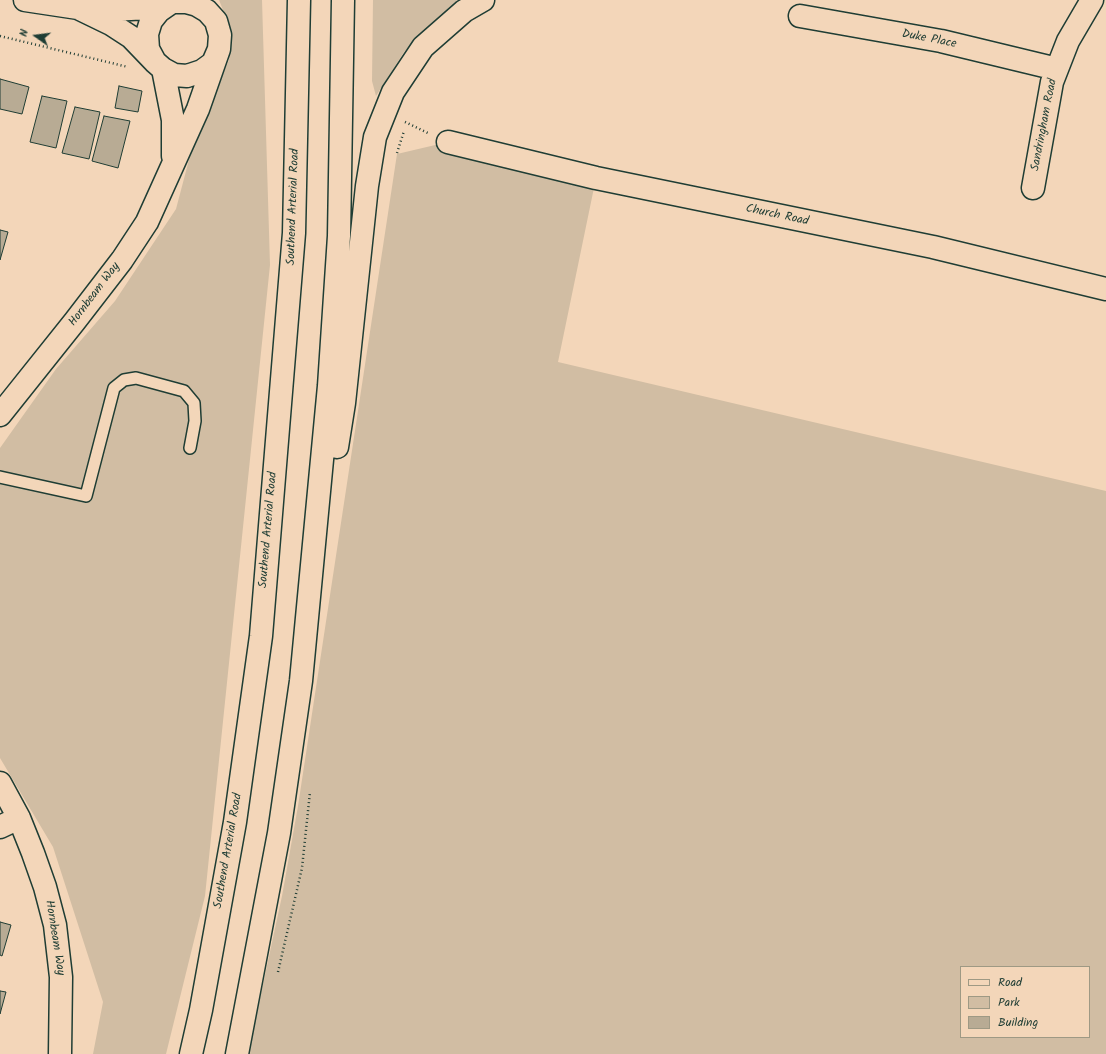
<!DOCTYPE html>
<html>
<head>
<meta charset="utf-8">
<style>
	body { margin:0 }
	#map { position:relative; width:1106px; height:1054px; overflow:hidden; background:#f3d6b9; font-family:Kalam,sans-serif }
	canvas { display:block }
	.legend { position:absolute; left:960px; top:966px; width:130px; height:72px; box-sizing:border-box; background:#f3d6b9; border:1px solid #9e9984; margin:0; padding:5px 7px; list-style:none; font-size:12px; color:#1f3d34 }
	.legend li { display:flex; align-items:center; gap:8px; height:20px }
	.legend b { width:20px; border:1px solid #9e9984 }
	.north { position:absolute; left:16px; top:16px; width:40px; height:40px; -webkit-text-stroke:3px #f3d6b9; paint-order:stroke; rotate:284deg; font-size:11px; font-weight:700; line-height:16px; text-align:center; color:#1f3d34 }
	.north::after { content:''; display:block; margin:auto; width:14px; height:18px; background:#1f3d34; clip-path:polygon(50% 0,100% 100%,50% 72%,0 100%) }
</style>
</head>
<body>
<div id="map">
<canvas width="1106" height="1054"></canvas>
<ul class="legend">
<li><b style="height:5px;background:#f3d6b9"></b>Road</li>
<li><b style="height:11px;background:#d1bda3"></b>Park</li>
<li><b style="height:11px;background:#b8ab94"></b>Building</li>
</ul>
<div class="north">N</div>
</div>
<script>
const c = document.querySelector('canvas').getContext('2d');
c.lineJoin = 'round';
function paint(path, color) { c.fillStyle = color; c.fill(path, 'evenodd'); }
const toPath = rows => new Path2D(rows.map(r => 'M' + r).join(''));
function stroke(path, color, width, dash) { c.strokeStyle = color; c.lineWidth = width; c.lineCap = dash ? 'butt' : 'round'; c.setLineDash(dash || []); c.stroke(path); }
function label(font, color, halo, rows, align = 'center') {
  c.font = font + ' Kalam,sans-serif'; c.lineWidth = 3; c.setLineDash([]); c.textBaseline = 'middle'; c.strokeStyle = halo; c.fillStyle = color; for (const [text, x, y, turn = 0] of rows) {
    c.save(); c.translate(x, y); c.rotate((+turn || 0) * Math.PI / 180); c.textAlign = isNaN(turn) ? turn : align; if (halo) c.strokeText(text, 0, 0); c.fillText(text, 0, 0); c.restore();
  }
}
paint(toPath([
	[219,0,262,0,270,265,205,896,166,1054,93,1054,103,1002,53,847,0,758,0,448,56,369,115,301,176,209,205,99,219,83,229,60,230,27],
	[373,0,459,0,430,25,404,52,376,96,372,81],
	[448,142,596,178,558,362,1106,491,1106,1054,248,1054,282,896,298,806,397,154],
	[961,967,1089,967,1089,1037,961,1037]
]), '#d1bda3');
const building = toPath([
	[0,79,29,87,22,114,0,109,0,79],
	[119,86,142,91,138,112,115,108,119,86],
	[42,96,67,101,56,148,30,142,42,96],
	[75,107,100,112,89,159,62,153,75,107],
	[104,116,130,121,118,168,92,161,104,116],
	[0,230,8,232,0,260,0,230],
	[0,922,11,925,2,956,0,955,0,922],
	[0,991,6,992,0,1014,0,991]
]);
paint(building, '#b8ab94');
stroke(building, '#1f3d34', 1);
const lane = toPath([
	[0,477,86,496,114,388,124,380,136,378,184,391,194,403,195,421,190,448]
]);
const street = toPath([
	[25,0,78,8,112,10,149,8,170,3],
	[78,8,111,24,131,37,155,62,163,69,174,75,187,76,202,71,213,63,219,49,220,35,216,21,207,11,197,5,186,2,172,2,159,11,151,21,147,34,148,49,155,62],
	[800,16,941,41,1057,69],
	[163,69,173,120,173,156],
	[448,142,596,178,933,247,1106,289],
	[1033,188,1052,82,1068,41,1092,0],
	[0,415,75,321,122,260,147,222,198,109,219,49],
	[0,783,19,818,33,853,45,887,55,925,61,977,60,1054],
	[0,827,19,818]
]);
const highway = toPath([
	[337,447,344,403,367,186,375,137,393,92,423,47,464,11,483,0],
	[191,1054,201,1010,235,822,261,636,294,233,299,0],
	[237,1054,279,833,301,681,329,386,339,236,343,0]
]);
stroke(lane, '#1f3d34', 14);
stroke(street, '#1f3d34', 25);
stroke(highway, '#1f3d34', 25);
stroke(toPath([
	[0,36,128,67],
	[405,122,428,133],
	[397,153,404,131],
	[278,972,302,868,310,792]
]), '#1f3d34', 2.5, [1, 3]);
stroke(lane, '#f3d6b9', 11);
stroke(street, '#f3d6b9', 22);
stroke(highway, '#f3d6b9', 22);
label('12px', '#1f3d34', '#f3d6b9', [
	["Duke Place",929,40,11],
	["Sandringham Road",1045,125,-79],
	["Southend Arterial Road",294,207,-88],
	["Church Road",777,216,12],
	["Hornbeam Way",95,295,-53],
	["Southend Arterial Road",269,530,-85],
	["Southend Arterial Road",229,851,-80],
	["Hornbeam Way",54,938,81]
]);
</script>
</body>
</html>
